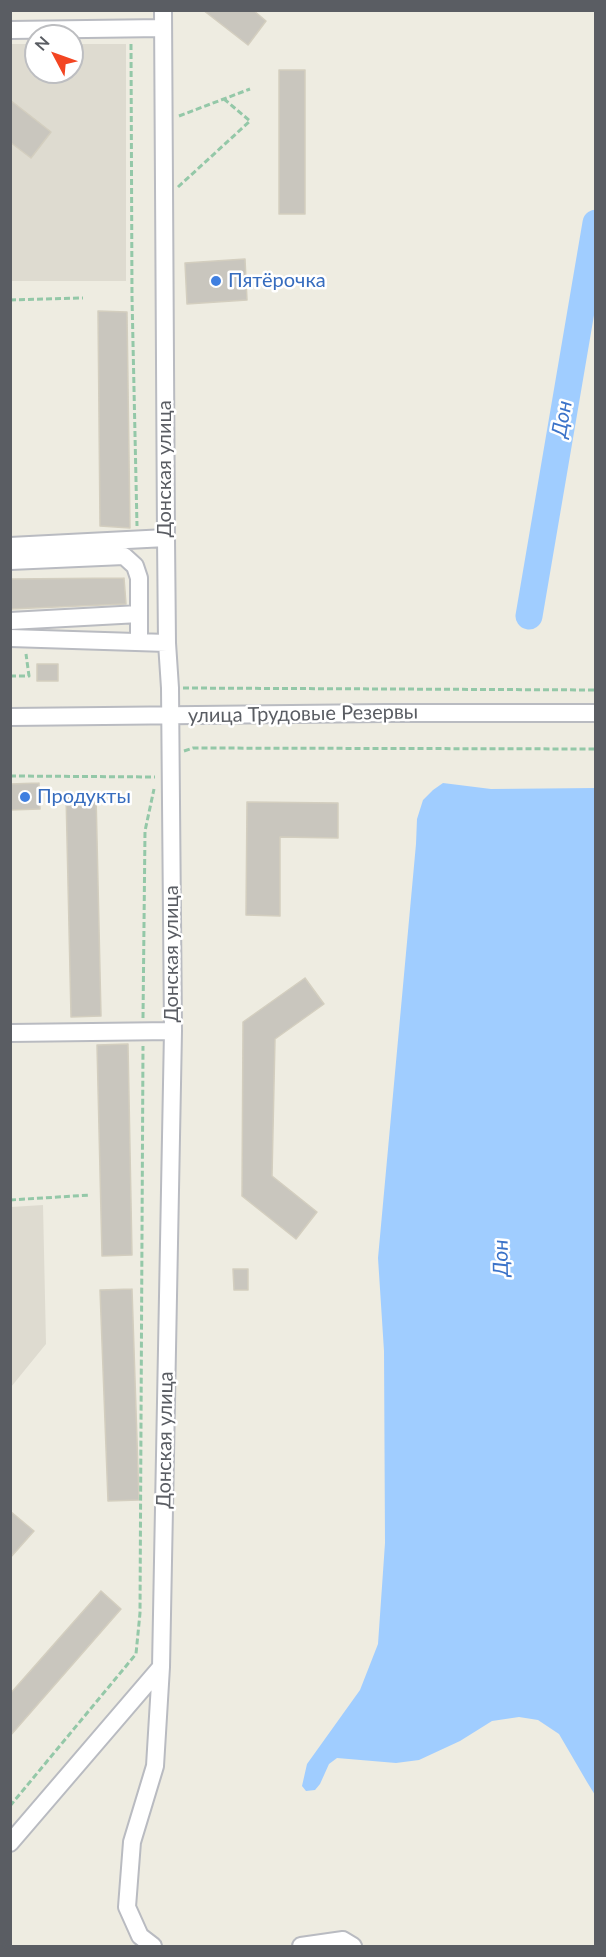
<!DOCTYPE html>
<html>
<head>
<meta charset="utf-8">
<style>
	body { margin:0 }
	#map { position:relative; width:606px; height:1957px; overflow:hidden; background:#eeece1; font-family:Lato,sans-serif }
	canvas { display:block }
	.frame { position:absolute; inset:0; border:12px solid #5a5d63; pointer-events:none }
	.north { position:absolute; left:24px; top:24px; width:60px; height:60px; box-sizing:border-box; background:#fff; border:2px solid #bdbec1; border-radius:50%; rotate:311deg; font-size:16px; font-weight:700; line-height:24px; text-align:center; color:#5a5d63 }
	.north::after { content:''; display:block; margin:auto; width:21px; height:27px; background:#f34522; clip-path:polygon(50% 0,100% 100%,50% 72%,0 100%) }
</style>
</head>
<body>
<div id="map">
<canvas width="606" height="1957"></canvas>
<div class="frame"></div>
<div class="north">N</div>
</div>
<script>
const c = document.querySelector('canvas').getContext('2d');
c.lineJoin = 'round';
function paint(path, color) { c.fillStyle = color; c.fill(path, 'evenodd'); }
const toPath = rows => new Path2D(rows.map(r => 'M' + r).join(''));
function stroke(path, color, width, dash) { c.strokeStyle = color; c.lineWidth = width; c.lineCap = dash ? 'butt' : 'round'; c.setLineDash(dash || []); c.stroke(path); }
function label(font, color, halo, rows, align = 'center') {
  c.font = font + ' Lato,sans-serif'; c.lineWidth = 5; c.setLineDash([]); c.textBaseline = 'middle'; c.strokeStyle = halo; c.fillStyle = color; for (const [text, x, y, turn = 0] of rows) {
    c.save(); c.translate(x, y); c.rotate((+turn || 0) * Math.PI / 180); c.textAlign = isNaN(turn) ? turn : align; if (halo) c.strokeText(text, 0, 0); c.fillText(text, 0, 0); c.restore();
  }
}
paint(toPath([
	[10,44,36,44,36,72,72,72,72,44,126,44,126,281,11,281],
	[43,1205,46,1344,11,1387,11,1207]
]), '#dedbd0');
paint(toPath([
	[443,783,491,789,595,788,595,1795,587,1782,559,1734,538,1720,519,1717,492,1721,460,1741,419,1760,396,1763,337,1758,329,1764,320,1784,315,1790,306,1791,302,1786,307,1764,360,1690,378,1644,385,1543,384,1351,378,1258,416,844,417,819,423,800,433,790]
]), '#a0cdff');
stroke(toPath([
	[529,616,596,223]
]), '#a0cdff', 27);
const building = toPath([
	[203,10,253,10,266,21,248,45,203,10],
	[279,70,305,70,305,214,279,214,279,70],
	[10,100,51,132,31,158,10,142,10,100],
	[245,259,247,300,187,304,185,263,245,259],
	[98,311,127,312,130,528,100,526,98,311],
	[124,578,126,604,10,609,10,579,124,578],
	[37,664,58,664,58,681,37,681,37,664],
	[39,783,40,809,10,810,10,784,39,783],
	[66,794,96,794,101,1016,71,1017,66,794],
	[247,802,338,803,338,838,280,837,280,916,246,915,247,802],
	[305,978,324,1004,275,1039,272,1176,317,1212,296,1239,242,1196,243,1022,305,978],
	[128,1044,132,1255,102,1256,97,1045,128,1044],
	[233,1269,248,1269,248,1290,234,1290,233,1269],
	[132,1289,139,1500,108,1501,100,1290,132,1289],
	[10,1511,34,1531,10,1558,10,1511],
	[101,1591,121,1609,10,1736,10,1694,101,1591]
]);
paint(building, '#c9c6be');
stroke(building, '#d3cebf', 1.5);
const minor = toPath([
	[10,30,163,28],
	[10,546,166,538],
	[10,561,124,556,135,566,139,578,139,641],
	[10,621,139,614],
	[10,638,167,643],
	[10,717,385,713,596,713],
	[10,1033,173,1031],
	[10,1843,161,1667,173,1031,170,688,167,643,166,538,163,10],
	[153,1946,140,1936,127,1907,132,1842,155,1766,161,1667],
	[301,1946,343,1940,353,1946]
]);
stroke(minor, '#b9bbc1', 20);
stroke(toPath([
	[131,44,132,297,137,526],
	[179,116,250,89],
	[178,187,250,121,224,99],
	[10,300,83,298],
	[10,676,29,676,26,654],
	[183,688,596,690],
	[184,751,193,748,596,749],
	[10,776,155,777],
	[143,1018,145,831,154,789],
	[10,1200,90,1195],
	[10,1806,136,1654,140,1613,143,1046]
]), '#94c8a8', 3, [6, 3]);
stroke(minor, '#fff', 16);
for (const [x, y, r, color] of [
	[216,281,6,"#3f7fe0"],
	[25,797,6,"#3f7fe0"]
]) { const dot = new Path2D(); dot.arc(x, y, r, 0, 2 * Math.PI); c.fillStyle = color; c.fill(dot); stroke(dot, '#fff', 2); }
label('20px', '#366cbe', '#fff', [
	["Пятёрочка",228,281],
	["Продукты",37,797]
], 'left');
label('20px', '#5a5d63', '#fff', [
	["Донская улица",165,469,-90],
	["улица Трудовые Резервы",303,714,-1],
	["Донская улица",172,954,-90],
	["Донская улица",165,1440,-89]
]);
label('italic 21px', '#3b73c9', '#fff', [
	["Дон",562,419,-80],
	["Дон",501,1258,-91]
]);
</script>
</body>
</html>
